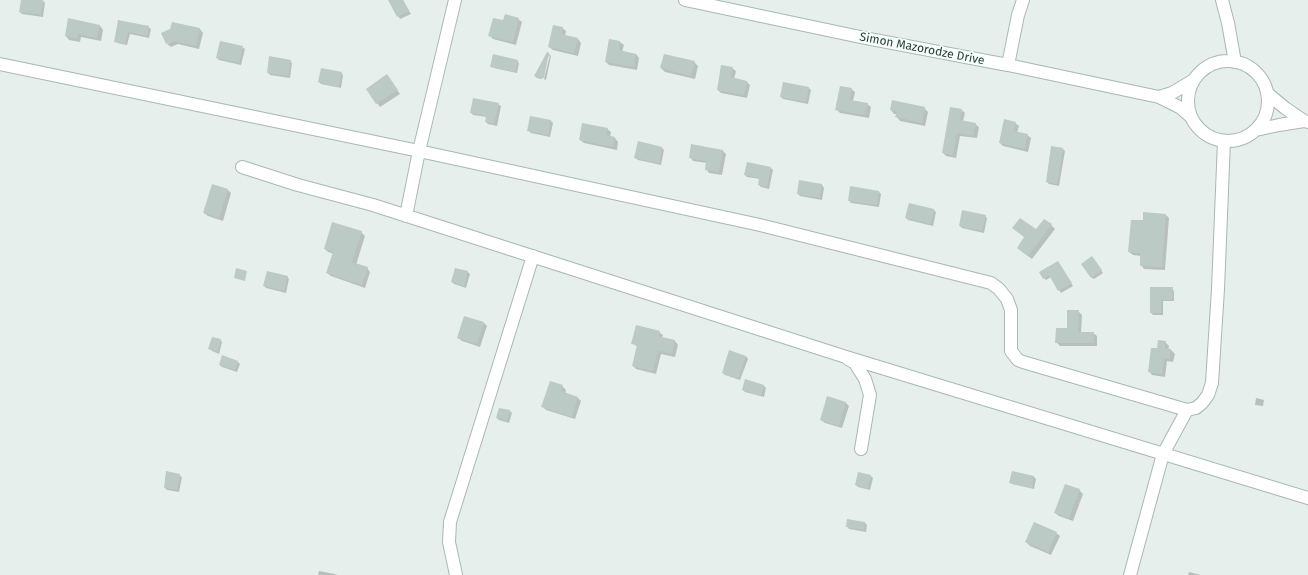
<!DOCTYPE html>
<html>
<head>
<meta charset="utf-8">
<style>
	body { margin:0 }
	canvas { display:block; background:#e6efeb }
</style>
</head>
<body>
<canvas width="1308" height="575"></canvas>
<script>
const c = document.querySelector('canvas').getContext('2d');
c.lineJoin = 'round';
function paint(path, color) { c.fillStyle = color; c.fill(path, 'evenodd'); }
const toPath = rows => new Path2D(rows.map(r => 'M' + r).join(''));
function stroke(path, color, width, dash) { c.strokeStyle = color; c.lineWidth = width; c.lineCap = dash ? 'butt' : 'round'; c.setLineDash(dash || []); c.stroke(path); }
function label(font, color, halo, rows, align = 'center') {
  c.font = font + ' "Fira Sans",sans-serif'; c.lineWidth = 3.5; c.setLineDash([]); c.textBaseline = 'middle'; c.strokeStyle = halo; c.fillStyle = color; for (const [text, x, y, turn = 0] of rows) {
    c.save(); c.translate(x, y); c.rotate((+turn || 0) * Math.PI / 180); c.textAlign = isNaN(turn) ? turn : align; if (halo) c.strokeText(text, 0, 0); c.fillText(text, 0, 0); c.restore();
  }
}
paint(toPath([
	[22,0,43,1,45,3,43,17,22,14,20,12],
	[389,0,403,0,411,14,400,19],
	[518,19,522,22,516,45,493,39,490,36],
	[69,20,100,26,103,30,101,41,81,37,80,42,69,40,66,36],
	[119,21,148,27,151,29,149,38,130,34,127,45,117,43,115,41],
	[562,28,566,31,565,36,578,39,581,43,578,56,553,50,549,47],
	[200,29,203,33,199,49,178,44,171,47,167,44],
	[610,40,620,42,624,45,622,52,636,54,639,58,637,70,609,65,606,62],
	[242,47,245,49,241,65,219,60,217,58],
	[548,53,550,55,547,58,542,79,537,78,535,76],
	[550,55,551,56,546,80,544,79],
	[290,61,292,63,290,78,270,75,268,72],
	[517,61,519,63,517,73,494,68,491,66],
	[694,62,698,66,695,79,665,72,661,68],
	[732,68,736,71,734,79,746,81,750,85,747,98,721,93,718,90],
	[341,73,343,75,341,88,321,84,319,82],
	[387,76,400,94,380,107,367,89],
	[809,88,811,90,808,104,783,99,781,97],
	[851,89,855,92,853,101,867,104,871,107,869,118,840,113,836,109],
	[498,104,501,106,497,126,488,124,486,122,487,117,473,115,471,112],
	[924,108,928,112,925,126,900,121,897,117,897,114,894,114,891,110],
	[962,110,965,113,963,121,975,124,979,127,977,138,960,136,956,158,946,156,943,153],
	[531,117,551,121,553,123,550,137,531,133,528,130],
	[1015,123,1019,126,1017,133,1027,135,1031,138,1028,152,1003,146,1000,143],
	[607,129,611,132,610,137,615,138,618,142,617,150,584,143,580,140],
	[639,143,662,148,664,150,661,165,638,160,635,158],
	[1063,149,1065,151,1059,186,1049,184,1047,182],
	[723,151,726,154,722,175,709,173,706,169,707,163,693,161,690,157],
	[771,168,773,170,769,189,761,187,759,185,760,179,747,177,745,175],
	[800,181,822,185,824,188,822,200,800,196,798,194],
	[228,190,231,193,223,221,208,216,204,213],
	[879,192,881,194,879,207,851,203,849,200],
	[909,204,934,210,936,212,933,226,908,220,906,218],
	[1166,215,1169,218,1165,270,1144,269,1141,265,1141,256,1133,255,1129,252,1144,221],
	[985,216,987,218,984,233,962,228,960,226],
	[1051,225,1055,229,1032,259,1021,251,1036,231],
	[361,232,365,236,356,265,367,268,370,272,365,288,331,276,327,273,334,254,328,252,325,249],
	[1094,259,1103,273,1094,279,1091,277],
	[1058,262,1073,286,1061,293,1051,277,1046,280,1044,278],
	[468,272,470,274,466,288,454,284,452,282],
	[287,277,289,279,286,293,266,288,264,286],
	[1151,288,1172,288,1174,291,1174,301,1163,301,1163,315,1153,315,1151,313],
	[1078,311,1082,315,1081,333,1093,333,1097,336,1097,346,1060,346,1056,342,1068,329],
	[484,323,487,326,480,347,462,341,458,338],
	[659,332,663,335,662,338,675,341,678,345,675,357,661,354,656,374,636,369,633,366,638,347,632,343],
	[220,340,222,342,219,354,212,351,210,349],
	[1165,342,1169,346,1168,350,1171,350,1175,354,1173,362,1167,361,1165,377,1152,375,1149,371,1157,349],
	[746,356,748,359,740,380,725,375,723,373],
	[238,362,240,364,237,372,222,367,220,365],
	[745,381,764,386,766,388,764,397,745,392,743,390],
	[562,386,566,390,565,394,578,398,581,401,575,419,546,410,542,406],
	[1256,398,1264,400,1263,406,1255,405],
	[845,402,849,406,842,428,825,423,821,420],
	[510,411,512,413,509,423,499,420,497,418],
	[1013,472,1034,477,1036,479,1034,489,1012,484,1010,482],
	[859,473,871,476,873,478,870,490,858,487,856,485],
	[179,475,182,477,179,492,167,490,165,488],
	[1079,490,1083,494,1073,521,1059,516,1055,513],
	[865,523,867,525,866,532,849,529,847,526],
	[1056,533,1060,536,1051,555,1030,546,1026,542],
	[319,571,335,574,337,575,318,575],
	[1189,572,1201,575,1188,575]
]), '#0003');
paint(toPath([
	[21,0,43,0,41,15,19,12],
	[388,0,403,0,409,11,397,17],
	[505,14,519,18,513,42,488,36,493,18,503,20],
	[68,18,100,25,97,38,78,34,77,39,65,36],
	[118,20,149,26,147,36,128,32,125,44,114,42],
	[172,22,200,28,196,46,174,41,166,44,161,33,170,29],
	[553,25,563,27,561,34,578,38,574,53,548,47],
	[609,39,620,41,619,50,636,54,634,67,605,62],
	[220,41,243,46,239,63,216,58],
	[547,52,549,53,544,78,534,76],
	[493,54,518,60,515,72,490,67],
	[664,54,695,61,691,76,660,68],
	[269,56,291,60,288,76,267,73],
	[721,65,733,67,731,77,747,81,744,95,717,90],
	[321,68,342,72,339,87,318,82],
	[387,74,398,90,376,104,366,89],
	[783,82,809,87,806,102,780,97],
	[840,86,852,88,850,100,868,103,865,115,835,110],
	[473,98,499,103,494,124,485,122,486,116,470,113],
	[892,100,925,107,922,123,895,117,897,112,890,110],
	[950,107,962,109,960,120,976,123,973,136,957,133,953,155,942,153],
	[530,116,551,120,548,135,527,131],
	[1004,119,1016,122,1014,131,1028,134,1025,149,999,143],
	[582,123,608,128,606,135,615,137,613,147,579,140],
	[638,141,662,147,659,163,634,158],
	[691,144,723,150,719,172,705,170,706,161,689,158],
	[1051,146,1063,148,1057,184,1046,182],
	[747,162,771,167,767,187,758,185,759,178,744,175],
	[799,180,822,184,820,198,797,194],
	[212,184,228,189,219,218,203,213],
	[850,186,879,191,877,205,848,201],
	[909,203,934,209,931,224,905,218],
	[962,210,986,215,982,231,959,226],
	[1143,212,1166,214,1162,267,1140,266,1140,253,1128,252,1131,220,1143,220],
	[1020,218,1036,229,1044,219,1052,224,1028,256,1017,248,1024,237,1012,228],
	[332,222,362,231,352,262,368,267,362,285,326,273,333,252,324,249],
	[1092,256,1102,270,1091,278,1081,264],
	[1058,261,1072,283,1058,291,1049,275,1043,279,1039,272],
	[236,268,247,271,245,281,234,278],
	[455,268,468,271,464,286,451,282],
	[267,271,288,276,284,291,263,286],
	[1150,287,1173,287,1172,300,1161,300,1161,313,1150,313],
	[1067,310,1079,310,1078,332,1094,332,1094,343,1055,343,1056,328,1067,328],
	[464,316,484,322,477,344,457,338],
	[636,325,660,331,658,336,675,340,672,354,658,351,653,371,632,366,637,345,631,344],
	[212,337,221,339,217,352,208,349],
	[1158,340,1166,341,1165,348,1171,349,1170,359,1164,358,1162,374,1148,372,1151,348,1157,348],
	[729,350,746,356,738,379,722,373],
	[222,355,238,361,235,370,219,365],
	[745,379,764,385,761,396,742,390],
	[550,381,563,385,561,391,578,397,572,417,541,407],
	[827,396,846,402,839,426,820,420],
	[499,408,510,410,507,421,496,418],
	[166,471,180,474,177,490,164,488],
	[1012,471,1034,476,1032,488,1009,483],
	[858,472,871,475,868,489,855,485],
	[1065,484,1080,489,1069,518,1054,513],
	[847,519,865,522,864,530,846,527],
	[1034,522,1057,532,1048,552,1025,542]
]), '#bbcac4');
const minor = toPath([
	[685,0,865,38,1008,65,1159,97,1181,108,1190,116],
	[1222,0,1228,23,1235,62],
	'1188 101a40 40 0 1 1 80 0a40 40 0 1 1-80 0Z',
	[0,64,419,151,760,225,991,283,999,289,1007,299,1011,310,1011,351,1018,360,1023,362,1187,410,1196,408,1202,403,1208,395,1212,383,1218,289,1224,141],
	[1008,65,1018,15,1023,0],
	[1267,93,1285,108,1304,121],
	[1159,97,1172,93,1194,80],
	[1256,130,1279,125,1304,121,1308,122],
	[242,167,298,185,373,205,846,357,1308,498],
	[406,216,419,151,455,0],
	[848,359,855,363,865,379,870,395,861,449],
	[456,575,449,542,450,522,533,256],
	[1130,575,1163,454,1187,410]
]);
stroke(minor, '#a8b8b2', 14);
stroke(minor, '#fff', 12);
label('12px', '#24423a', '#f7fbf9', [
	["Simon Mazorodze Drive",922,49,11]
]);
</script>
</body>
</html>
